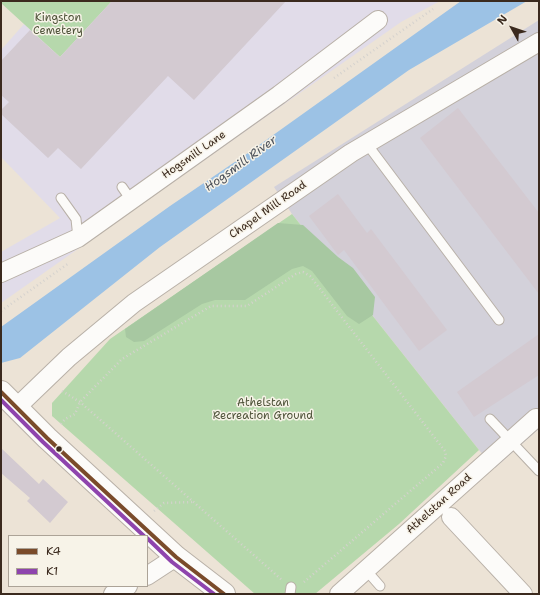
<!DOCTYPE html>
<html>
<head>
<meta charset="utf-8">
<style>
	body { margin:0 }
	#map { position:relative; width:540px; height:595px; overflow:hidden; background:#ece3d6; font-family:"Shantell Sans",sans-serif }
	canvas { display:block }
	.frame { position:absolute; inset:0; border:2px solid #3b2a1e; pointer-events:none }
	.legend { position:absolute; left:8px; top:535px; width:140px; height:52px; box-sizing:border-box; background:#f7f3e8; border:1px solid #aca397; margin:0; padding:5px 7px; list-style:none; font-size:12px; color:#3b2a1e }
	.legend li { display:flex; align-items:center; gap:8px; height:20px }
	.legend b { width:20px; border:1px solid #aca397 }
	.north { position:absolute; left:492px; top:8px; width:40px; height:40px; -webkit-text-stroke:3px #f7f3e8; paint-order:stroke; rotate:310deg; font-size:11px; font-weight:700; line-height:16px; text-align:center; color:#3b2a1e }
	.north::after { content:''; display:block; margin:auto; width:14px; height:18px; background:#3b2a1e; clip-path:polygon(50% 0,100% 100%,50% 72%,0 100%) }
</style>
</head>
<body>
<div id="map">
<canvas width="540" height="595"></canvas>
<div class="frame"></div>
<ul class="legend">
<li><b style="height:5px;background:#7a4b2a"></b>K4</li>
<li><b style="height:5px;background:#8e44ad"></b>K1</li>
</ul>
<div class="north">N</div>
</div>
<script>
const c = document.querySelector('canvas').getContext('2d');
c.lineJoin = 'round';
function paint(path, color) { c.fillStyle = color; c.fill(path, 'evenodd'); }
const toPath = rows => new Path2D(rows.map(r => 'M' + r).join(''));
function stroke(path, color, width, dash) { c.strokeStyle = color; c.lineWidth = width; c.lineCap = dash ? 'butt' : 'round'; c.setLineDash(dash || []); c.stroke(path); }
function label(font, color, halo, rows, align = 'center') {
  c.font = font + ' "Shantell Sans",sans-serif'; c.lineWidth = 3; c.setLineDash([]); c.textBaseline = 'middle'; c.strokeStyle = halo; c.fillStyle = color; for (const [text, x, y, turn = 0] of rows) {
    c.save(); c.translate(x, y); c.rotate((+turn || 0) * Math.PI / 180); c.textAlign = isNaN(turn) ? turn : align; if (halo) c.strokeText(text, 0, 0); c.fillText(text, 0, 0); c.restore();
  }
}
paint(toPath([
	[112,1,440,1,401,22,1,303,1,252,60,218,1,157,1,50,24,24,60,57]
]), '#e1dce9');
paint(toPath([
	[539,20,539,429,495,468,479,450,292,214,274,187]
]), '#d3d1da');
paint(toPath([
	[1,1,112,1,60,57,1,3],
	[292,214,479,450,399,524,315,594,255,594,52,416,52,403,110,339]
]), '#b6d8ac');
paint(toPath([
	[278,223,303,225,338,257,353,268,375,297,373,315,359,324,347,316,312,271,303,266,292,269,245,300,215,300,202,304,144,341,134,342,126,337,125,329]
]), '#a7c8a1');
paint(toPath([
	[461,1,527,1,409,70,160,247,20,358,1,363,1,327,170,206,248,153]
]), '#9cc2e5');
paint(toPath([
	[112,1,286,1,194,100,168,76,81,169,58,148,48,158,1,114,1,110,9,102,1,95,1,61,30,30,60,57],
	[458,108,539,213,539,294,420,138],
	[338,194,367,233,371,229,447,330,419,351,344,250,338,255,309,216],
	[539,334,539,375,474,417,457,392],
	[1,448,39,484,43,479,68,502,50,523,27,501,30,498,1,473]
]), '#d3cad1');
const service = toPath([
	[367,144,499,320],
	[122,187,131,200],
	[61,198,76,219,78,238],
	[490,419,539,471],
	[366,570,380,586],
	[290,594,291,587]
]);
const minor = toPath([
	[1,273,78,238,279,95,378,20],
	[17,407,69,357,134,303,351,153,539,42],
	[451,517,523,594],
	[147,576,176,557],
	[113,594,128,586],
	[339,594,536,418]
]);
const tertiary = toPath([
	[1,392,47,438,176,557,224,594]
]);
stroke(service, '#b8b0a7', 11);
stroke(minor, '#b8b0a7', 20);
stroke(tertiary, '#b8b0a7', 24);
stroke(toPath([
	[334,78,433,9],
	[1,311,69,263],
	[62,391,80,402,282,580],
	[61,424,65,419,75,414,80,402,122,359,211,306,247,306,296,274,303,272,310,276,445,451,446,456,443,463,304,582],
	[154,511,164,503,192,502]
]), '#d5d2ce', 2.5, [1, 3]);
stroke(service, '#fcfbf9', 9);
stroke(minor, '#fcfbf9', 18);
stroke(tertiary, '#fcfbf9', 22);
stroke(toPath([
	[1,392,47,438,176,557,224,594]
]), '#7a4b2a', 4);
stroke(toPath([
	[1,400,43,442,144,536],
	[147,538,172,562,214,594]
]), '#8e44ad', 4);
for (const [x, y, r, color] of [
	[59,449,3.5,"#3b2a1e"]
]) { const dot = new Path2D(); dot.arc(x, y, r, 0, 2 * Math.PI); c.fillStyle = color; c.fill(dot); stroke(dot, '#f7f3e8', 1.5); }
label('11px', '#4e5339', '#f7f3e8', [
	["Kingston",58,18],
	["Cemetery",58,31],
	["Athelstan",263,403],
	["Recreation Ground",263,416]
]);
label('11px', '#3b2a1e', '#f7f3e8', [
	["Hogsmill Lane",194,155,-35],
	["Chapel Mill Road",268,210,-35],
	["Athelstan Road",439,504,-42]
]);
label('italic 12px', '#4e535c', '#f7f3e8', [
	["Hogsmill River",241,164,-36]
]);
</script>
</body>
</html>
